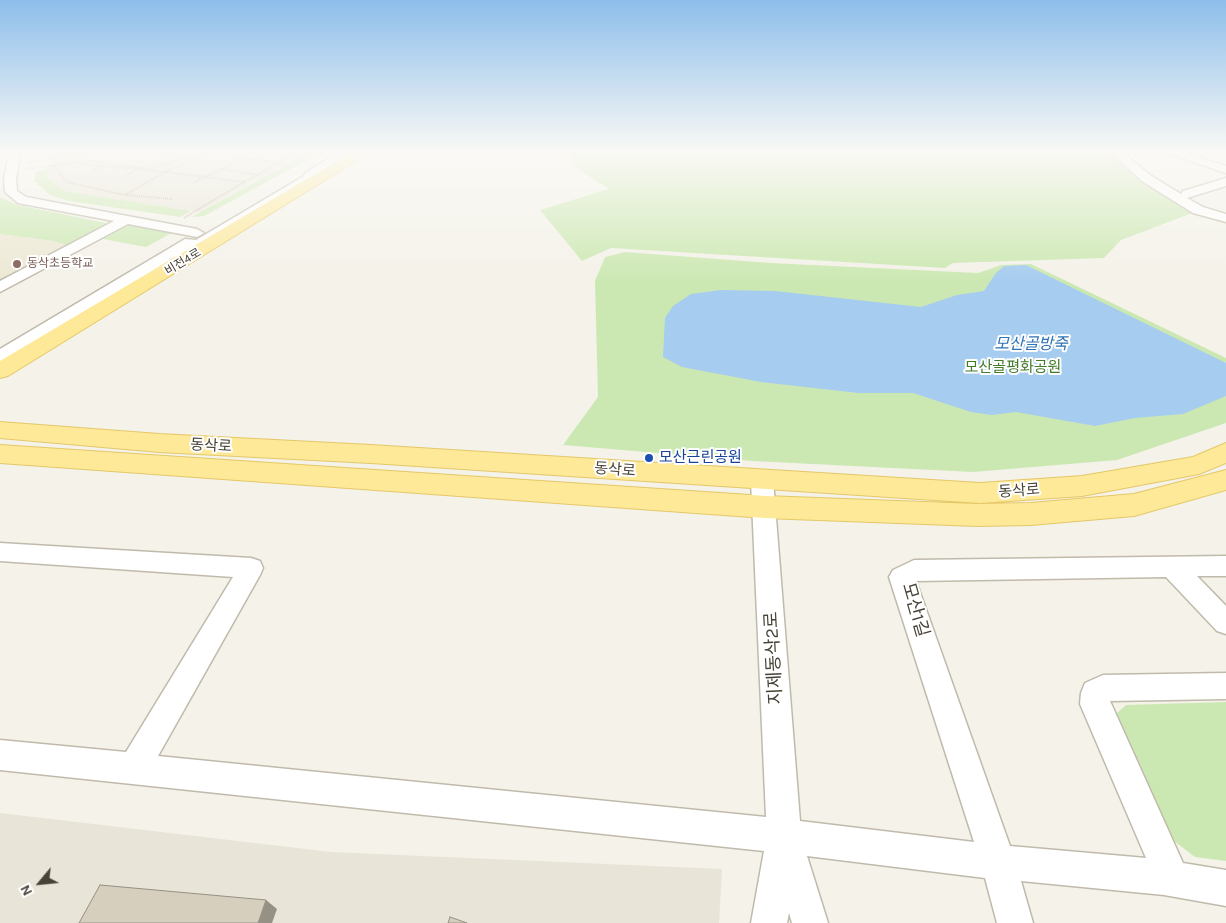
<!DOCTYPE html>
<html>
<head>
<meta charset="utf-8">
<style>
	body { margin:0 }
	#map { position:relative; width:1226px; height:923px; overflow:hidden; background:#f4f2e9; font-family:Karla,sans-serif }
	canvas { display:block }
	.north { position:absolute; left:15px; top:858px; width:50px; height:50px; -webkit-text-stroke:4px #fff; paint-order:stroke; rotate:242deg; font-size:14px; font-weight:700; line-height:20px; text-align:center; color:#484337 }
	.north::after { content:''; display:block; margin:auto; width:18px; height:22px; background:#484337; clip-path:polygon(50% 0,100% 100%,50% 72%,0 100%) }
</style>
</head>
<body>
<div id="map">
<canvas width="1226" height="923"></canvas>
<div class="north">N</div>
</div>
<script>
const c = document.querySelector('canvas').getContext('2d');
c.lineJoin = 'round';
function paint(path, color) { c.fillStyle = color; c.fill(path, 'evenodd'); }
const toPath = rows => new Path2D(rows.map(r => 'M' + r).join(''));
function stroke(path, color, width, dash) { c.strokeStyle = color; c.lineWidth = width; c.lineCap = dash ? 'butt' : 'round'; c.setLineDash(dash || []); c.stroke(path); }
function label(font, color, halo, rows, align = 'center') {
  c.font = font + ' Karla,"Noto Sans KR",sans-serif'; c.lineWidth = 4; c.setLineDash([]); c.textBaseline = 'middle'; c.strokeStyle = halo; c.fillStyle = color; for (const [text, x, y, turn = 0] of rows) {
    c.save(); c.translate(x, y); c.rotate((+turn || 0) * Math.PI / 180); c.textAlign = isNaN(turn) ? turn : align; if (halo) c.strokeText(text, 0, 0); c.fillText(text, 0, 0); c.restore();
  }
}
paint(toPath([
	[51,151,311,151,198,212,65,191,48,178],
	[0,813,331,852,722,869,719,923,0,923]
]), '#e8e4d7');
paint(toPath([
	[0,234,54,241,68,246,0,282]
]), '#ede8d3');
paint(toPath([
	[311,151,324,151,204,216,191,217],
	[570,151,1106,151,1195,212,1121,240,1104,258,953,263,945,268,611,248,582,261,540,210,609,189,581,171,569,157],
	[49,167,48,178,65,191,191,211,180,217,69,201,50,195,34,181,35,172],
	[0,197,18,205,110,224,68,246,54,241,0,234],
	[133,223,177,230,146,247,103,239],
	[625,252,771,263,978,273,1001,265,1031,264,1226,358,1226,423,1117,460,973,472,753,461,563,445,598,397,595,281,605,257],
	[1226,702,1226,861,1195,857,1174,841,1116,714,1126,705]
]), '#cce8b2');
paint(toPath([
	[1026,265,1226,363,1226,396,1183,414,1135,418,1095,426,1016,412,992,415,971,412,913,393,858,393,761,382,682,367,663,357,665,318,673,306,691,294,721,290,775,291,921,307,957,295,984,291,996,273,1004,266]
]), '#a6ccf0');
const minor = toPath([
	[10,151,21,151,16,179,17,191,26,197,197,229,204,233,197,237,128,224,0,292,0,281,114,221,18,203,5,192,4,179,10,151],
	[341,151,355,151,327,169,327,173,284,197,186,258,175,257,6,361,0,362,0,349,185,239,196,240,304,176,305,173,341,151],
	[1109,151,1121,151,1150,175,1181,194,1183,191,1226,178,1226,186,1187,198,1203,207,1226,214,1226,222,1193,213,1142,181,1109,151],
	[1162,151,1179,151,1226,166,1226,173,1162,151],
	[762,472,770,475,773,480,800,821,974,842,889,577,893,570,914,560,1226,556,1226,576,1197,576,1226,606,1226,634,1217,631,1166,577,916,581,1010,846,1146,858,1080,704,1081,693,1085,683,1103,675,1226,673,1226,699,1110,701,1183,863,1226,870,1226,906,1164,895,1021,881,1033,923,997,923,985,878,807,856,828,923,792,923,789,913,787,923,751,923,764,851,0,770,0,740,126,752,233,577,0,561,0,543,251,558,260,561,263,568,260,575,158,756,766,817,751,480,754,475,762,472]
]);
const major = toPath([
	[354,151,372,151,8,376,0,378,0,361,354,151],
	[0,422,159,434,371,445,980,483,1082,476,1193,457,1226,443,1226,463,1199,474,1082,496,980,503,371,463,159,452,0,438,0,422],
	[0,445,765,496,977,504,1031,503,1134,494,1226,470,1226,490,1134,516,1031,525,977,526,765,518,0,463,0,445]
]);
stroke(minor, '#c0baab', 3);
stroke(major, '#e4c868', 2);
stroke(toPath([
	[56,151,56,157],
	[158,151,197,157],
	[187,151,204,154],
	[58,156,66,151],
	[242,158,279,163,257,175],
	[27,162,93,151],
	[279,163,300,151],
	[81,164,165,172,210,151],
	[55,166,66,182,125,195],
	[26,169,89,161,150,169,187,156],
	[223,169,252,152,247,151],
	[93,170,102,166],
	[127,175,136,170],
	[194,182,222,169,257,175,244,182],
	[172,199,125,195,165,172,244,182,184,218]
]), '#c2b79d', 2, [1, 1]);
paint(minor, '#fff');
paint(major, '#fee999');
paint(toPath([
	[266,900,277,909,272,923,258,923]
]), '#969185');
const building = toPath([
	[100,885,266,900,258,923,79,923,100,885],
	[450,917,467,923,448,923,450,917]
]);
paint(building, '#d6cfbe');
stroke(building, '#969185', 1);
const sky = c.createLinearGradient(0, 0, 0, 281);
sky.addColorStop(0, '#8dbeeb');
sky.addColorStop(0.54, '#faf9f5');
sky.addColorStop(1, '#faf9f500');
c.fillStyle = sky;
c.fillRect(0, 0, 1226, 281);
for (const [x, y, r, color] of [
	[17,264,5,"#8d6e63"],
	[649,458,5,"#1a4fb4"]
]) { const dot = new Path2D(); dot.arc(x, y, r, 0, 2 * Math.PI); c.fillStyle = color; c.fill(dot); stroke(dot, '#fff', 2); }
label('12px', '#484337', '#fff', [
	["비전4로",183,262,-31]
]);
label('12px', '#785e54', '#fff', [
	["동삭초등학교",27,264]
], 'left');
label('15px', '#427b2a', '#fff', [
	["모산골평화공원",1013,368]
]);
label('15px', '#484337', '#fff', [
	["동삭로",211,446,3],
	["동삭로",615,470,4],
	["동삭로",1019,491,-4]
]);
label('15px', '#164399', '#fff', [
	["모산근린공원",659,458]
], 'left');
label('italic 16px', '#3073b5', '#fff', [
	["모산골방죽",1031,344]
]);
label('18px', '#484337', '#fff', [
	["모산1길",915,610,74],
	["지제동삭2로",774,658,-93]
]);
</script>
</body>
</html>
